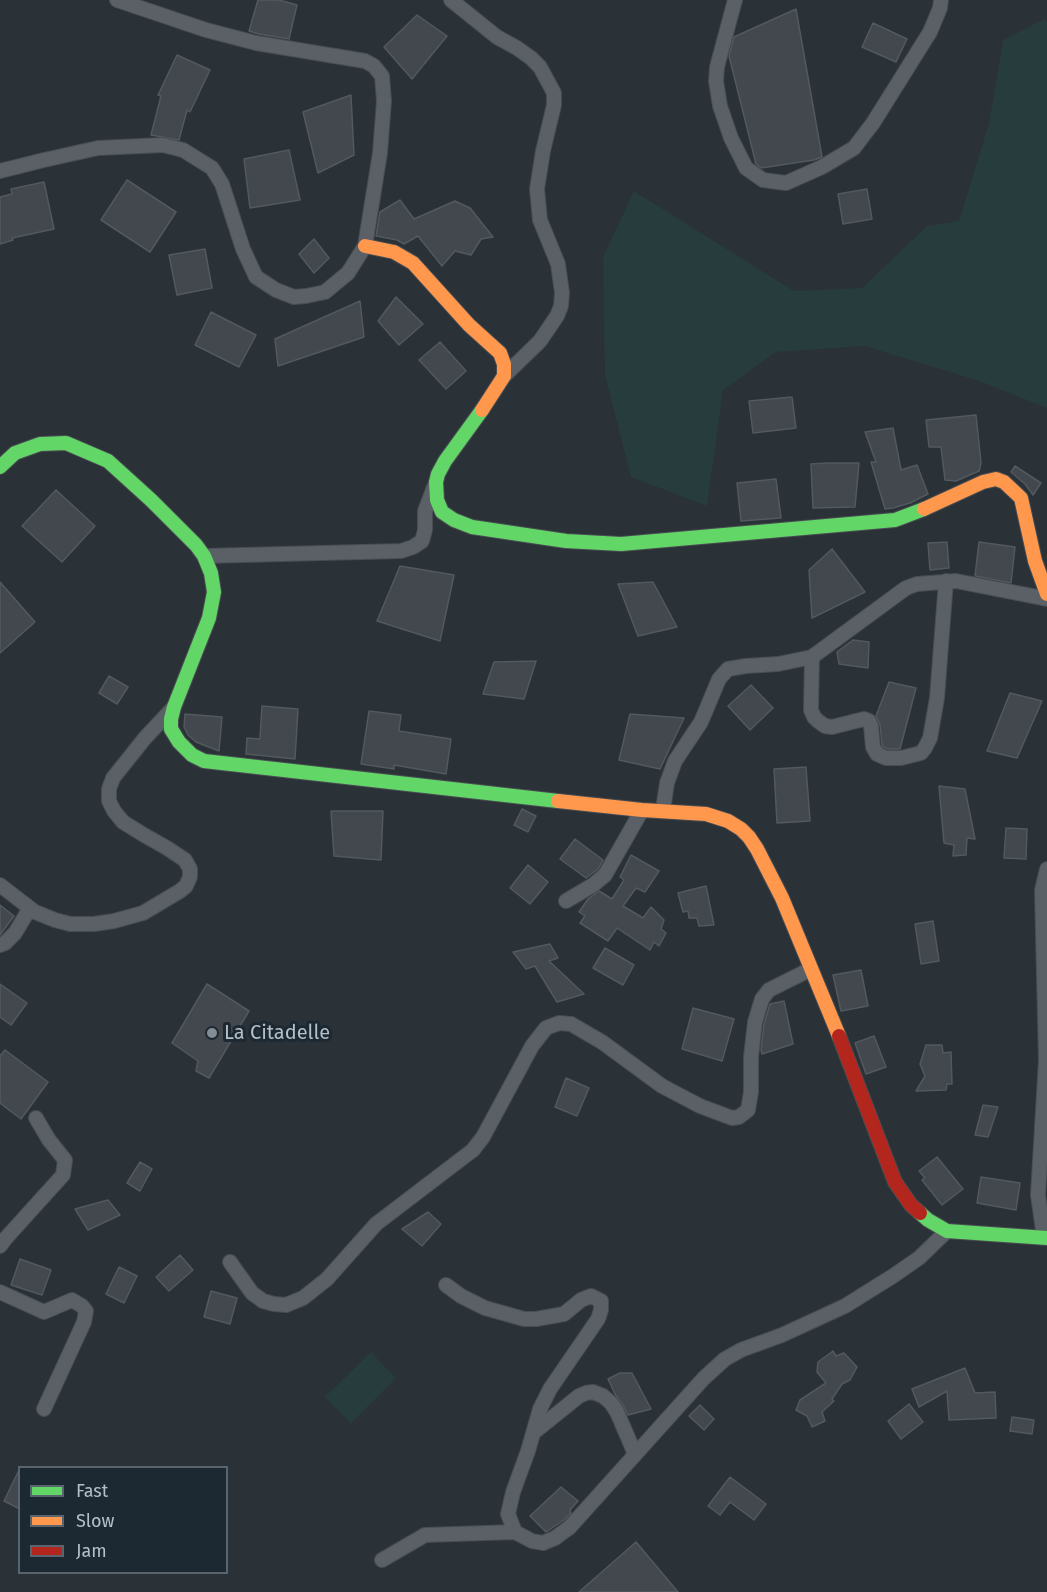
<!DOCTYPE html>
<html>
<head>
<meta charset="utf-8">
<style>
	body { margin:0 }
	#map { position:relative; width:1047px; height:1592px; overflow:hidden; background:#2a3137; font-family:"Fira Sans",sans-serif }
	canvas { display:block }
	.legend { position:absolute; left:18px; top:1466px; width:210px; height:108px; box-sizing:border-box; background:#1d2932; border:2px solid #59656e; margin:0; padding:8px 10px; list-style:none; font-size:18px; color:#b4bfc8 }
	.legend li { display:flex; align-items:center; gap:12px; height:30px }
	.legend b { width:30px; border:2px solid #59656e }
</style>
</head>
<body>
<div id="map">
<canvas width="1047" height="1592"></canvas>
<ul class="legend">
<li><b style="height:8px;background:#63d668"></b>Fast</li>
<li><b style="height:8px;background:#ff974d"></b>Slow</li>
<li><b style="height:8px;background:#b3261e"></b>Jam</li>
</ul>
</div>
<script>
const c = document.querySelector('canvas').getContext('2d');
c.lineJoin = 'round';
function paint(path, color) { c.fillStyle = color; c.fill(path, 'evenodd'); }
const toPath = rows => new Path2D(rows.map(r => 'M' + r).join(''));
function stroke(path, color, width, dash) { c.strokeStyle = color; c.lineWidth = width; c.lineCap = dash ? 'butt' : 'round'; c.setLineDash(dash || []); c.stroke(path); }
function label(font, color, halo, rows, align = 'center') {
  c.font = font + ' "Fira Sans",sans-serif'; c.lineWidth = 6; c.setLineDash([]); c.textBaseline = 'middle'; c.strokeStyle = halo; c.fillStyle = color; for (const [text, x, y, turn = 0] of rows) {
    c.save(); c.translate(x, y); c.rotate((+turn || 0) * Math.PI / 180); c.textAlign = isNaN(turn) ? turn : align; if (halo) c.strokeText(text, 0, 0); c.fillText(text, 0, 0); c.restore();
  }
}
paint(toPath([
	[1044,19,1047,22,1047,408,982,382,865,346,776,352,723,390,707,506,631,477,605,375,603,257,634,191,794,291,862,288,927,226,959,221,989,123,1003,40],
	[371,1352,396,1378,351,1423,325,1397]
]), '#273c3c');
const building = toPath([
	[258,0,279,0,297,5,289,39,259,34,249,31,258,0],
	[796,9,822,157,814,160,761,168,756,164,729,56,734,37,796,9],
	[417,15,447,36,412,79,384,47,417,15],
	[873,23,907,39,896,62,862,47,873,23],
	[177,55,210,70,190,112,187,110,179,140,151,135,161,96,158,95,177,55],
	[351,95,354,155,318,173,303,112,351,95],
	[289,150,300,200,250,208,244,159,289,150],
	[127,180,176,212,150,252,101,220,127,180],
	[44,182,54,229,12,238,13,240,0,244,0,197,12,194,11,189,44,182],
	[867,189,872,219,843,224,838,194,867,189],
	[400,200,414,219,455,201,470,208,493,237,481,239,471,255,455,251,442,266,418,236,404,244,397,240,376,236,380,212,400,200],
	[314,239,329,258,314,273,299,254,314,239],
	[205,249,212,288,177,295,169,255,205,249],
	[396,297,423,324,399,345,378,321,396,297],
	[360,301,364,337,278,366,275,339,360,301],
	[211,312,256,335,239,367,195,345,211,312],
	[440,342,466,371,446,389,419,360,440,342],
	[792,397,796,428,753,433,749,401,792,397],
	[976,415,981,463,979,471,956,481,945,480,941,447,929,447,926,420,976,415],
	[893,428,901,470,917,465,928,494,910,503,893,508,885,509,871,462,876,462,865,432,893,428],
	[828,463,859,463,855,507,813,508,811,464,828,463],
	[1015,466,1041,483,1033,495,1025,484,1011,472,1015,466],
	[776,479,781,518,741,521,737,483,776,479],
	[56,490,95,526,62,562,22,526,56,490],
	[947,542,949,568,930,570,928,543,947,542],
	[979,542,1015,547,1011,583,975,576,979,542],
	[832,549,865,592,812,618,809,570,832,549],
	[400,566,454,575,440,641,377,621,400,566],
	[0,582,35,622,0,653,0,582],
	[653,582,677,627,638,636,618,584,653,582],
	[853,640,869,642,868,668,839,664,837,652,853,640],
	[536,661,524,699,483,694,494,662,536,661],
	[109,676,128,687,117,704,99,693,109,676],
	[889,682,916,688,900,749,888,749,883,747,882,744,880,725,876,716,889,682],
	[751,685,773,708,750,730,728,706,751,685],
	[1010,693,1042,701,1017,758,987,751,1010,693],
	[262,706,298,709,295,759,246,754,247,738,260,739,262,706],
	[369,711,401,715,399,731,451,739,446,774,394,765,394,769,361,764,369,711],
	[185,714,222,717,219,751,196,742,188,735,184,727,185,714],
	[630,714,684,718,660,769,619,760,630,714],
	[806,767,810,821,777,823,774,769,806,767],
	[939,786,965,789,975,839,967,838,966,855,953,856,954,845,944,843,939,786],
	[522,809,536,816,528,832,514,825,522,809],
	[331,811,383,811,381,860,334,856,331,811],
	[1006,828,1027,829,1026,859,1004,858,1006,828],
	[575,839,603,860,598,869,586,878,560,859,575,839],
	[631,855,659,871,645,892,636,888,623,906,643,918,651,907,664,920,661,929,666,933,659,946,654,942,650,950,617,928,608,941,580,923,585,916,579,912,588,899,599,891,612,899,624,880,620,877,631,855],
	[528,865,548,882,530,904,510,888,528,865],
	[706,886,714,925,699,926,697,918,689,918,688,911,683,912,678,893,706,886],
	[0,905,14,916,0,935,0,905],
	[933,921,939,961,921,964,915,924,933,921],
	[550,944,558,958,549,961,584,994,557,1002,535,966,526,969,513,952,550,944],
	[605,948,634,965,623,985,593,968,605,948],
	[861,970,868,1006,841,1011,833,975,861,970],
	[0,984,27,1003,11,1025,0,1017,0,984],
	[207,984,249,1011,209,1078,196,1071,198,1061,172,1043,207,984],
	[784,1001,793,1044,762,1054,761,1050,764,1024,770,1004,784,1001],
	[693,1008,734,1019,722,1061,682,1049,693,1008],
	[874,1036,886,1067,866,1074,855,1043,874,1036],
	[926,1045,942,1045,943,1053,951,1052,952,1084,947,1084,946,1090,916,1091,925,1076,920,1064,926,1045],
	[5,1050,48,1082,21,1119,0,1103,0,1056,5,1050],
	[566,1078,589,1088,577,1116,555,1107,566,1078],
	[983,1105,998,1107,988,1137,975,1135,983,1105],
	[937,1157,963,1189,942,1205,922,1180,925,1178,919,1171,937,1157],
	[140,1162,152,1169,140,1191,127,1183,140,1162],
	[981,1177,1020,1183,1016,1210,977,1203,981,1177],
	[108,1200,120,1215,88,1230,75,1209,108,1200],
	[428,1212,441,1224,422,1246,402,1229,428,1212],
	[180,1255,193,1270,169,1291,156,1277,180,1255],
	[20,1259,51,1270,42,1295,11,1285,20,1259],
	[119,1267,137,1276,124,1303,106,1294,119,1267],
	[211,1291,237,1298,230,1324,204,1317,211,1291],
	[833,1351,836,1356,844,1353,857,1367,850,1380,842,1384,832,1399,834,1401,822,1412,825,1421,812,1427,807,1416,796,1410,800,1400,826,1383,817,1372,818,1362,833,1351],
	[965,1368,975,1393,995,1392,996,1418,949,1420,947,1391,919,1407,912,1389,965,1368],
	[620,1373,632,1373,651,1409,628,1415,624,1407,615,1394,608,1379,620,1373],
	[909,1404,923,1422,901,1439,888,1421,909,1404],
	[700,1405,714,1419,704,1430,689,1416,700,1405],
	[1012,1417,1034,1420,1032,1434,1010,1431,1012,1417],
	[20,1468,20,1509,4,1501,20,1468],
	[730,1477,766,1504,754,1520,730,1502,720,1515,708,1506,730,1477],
	[561,1487,578,1501,570,1510,571,1513,564,1520,546,1532,530,1516,561,1487],
	[636,1542,678,1592,579,1592,636,1542]
]);
paint(building, '#42484d');
stroke(building, '#52595f', 1.5);
const street = toPath([
	[451,0,497,37,517,48,531,58,540,67,554,93,554,105,543,151,537,189,540,220,558,264,562,293,561,306,557,316,540,341,504,376],
	[735,0,717,67,716,81,720,106,731,138,746,168,763,180,786,183,822,167,854,148,873,123,930,32,940,8,941,0],
	[0,171,44,160,98,148,163,145,183,150,212,168,222,184,243,249,256,277,276,290,294,297,306,296,325,292,348,273,365,246,380,153,384,101,382,76,374,66,365,61,256,43,206,30,117,0],
	[204,556,401,551,413,547,422,541,425,530,425,511,434,487],
	[812,657,811,710,814,717,818,721,825,726,832,727,864,719,869,721,871,726,873,747,877,754,886,758,901,758,921,753,925,748,930,738,937,698,946,581],
	[663,810,667,783,675,761,701,722,719,679,728,669,746,666,778,664,812,657,906,588,917,584,956,581,1047,599],
	[0,885,35,912,55,920,70,924,94,924,114,921,143,913,180,891,186,886,190,877,190,869,185,860,167,848,144,835,123,822,114,811,109,801,109,789,113,778,145,738,174,707],
	[566,901,593,885,605,875,642,810],
	[0,945,5,943,15,933,30,908],
	[1044,1237,1038,1195,1046,1060,1042,890,1047,869],
	[0,1246,6,1238,63,1175,65,1160,49,1140,36,1118],
	[230,1262,252,1293,263,1301,274,1304,286,1305,303,1298,327,1279,376,1224,473,1150,483,1137,532,1046,546,1028,559,1023,571,1024,602,1042,662,1086,700,1106,732,1118,739,1117,748,1110,751,1092,751,1057,755,1022,762,999,769,990,811,969],
	[446,1285,461,1296,485,1308,524,1319,536,1319,564,1314,581,1300,591,1296,601,1301,601,1310,598,1319,550,1389,540,1409,528,1451,513,1492,508,1514,515,1532,532,1541,543,1543,555,1538,570,1527,704,1378,725,1359,741,1350,782,1335,845,1306,893,1276,919,1258,947,1231],
	[0,1292,44,1312,72,1300,82,1306,86,1311,84,1322,44,1409],
	[533,1433,579,1396,586,1393,593,1392,603,1396,611,1403,617,1412,635,1454],
	[382,1560,425,1535,515,1532]
]);
const fast = toPath([
	[482,410,445,461,438,474,436,482,437,500,442,512,454,520,472,527,566,541,621,544,895,520,924,509],
	[0,467,15,453,40,444,66,443,108,461,151,500,196,545,204,556,211,573,214,592,209,618,174,707,171,719,171,729,179,742,192,755,204,761,558,801],
	[920,1213,928,1220,947,1231,1047,1238]
]);
const slow = toPath([
	[365,246,394,252,413,263,469,325,500,353,504,364,504,376,482,410],
	[924,509,983,482,996,479,1004,482,1021,498,1035,561,1047,594],
	[558,801,642,810,706,814,728,821,741,829,749,837,757,849,782,898,839,1036]
]);
const jam = toPath([
	[839,1036,895,1182,911,1205,920,1213]
]);
stroke(street, '#484d52', 16);
stroke(fast, '#484d52', 16);
stroke(slow, '#484d52', 16);
stroke(jam, '#484d52', 16);
stroke(street, '#5a6065', 14);
stroke(fast, '#63d668', 14);
stroke(slow, '#ff974d', 14);
stroke(jam, '#b3261e', 14);
for (const [x, y, r, color] of [
	[212,1033,6,"#848d95"]
]) { const dot = new Path2D(); dot.arc(x, y, r, 0, 2 * Math.PI); c.fillStyle = color; c.fill(dot); stroke(dot, '#1d2932', 2); }
label('20px', '#b4bfc8', '#1d2932', [
	["La Citadelle",224,1033]
], 'left');
</script>
</body>
</html>
